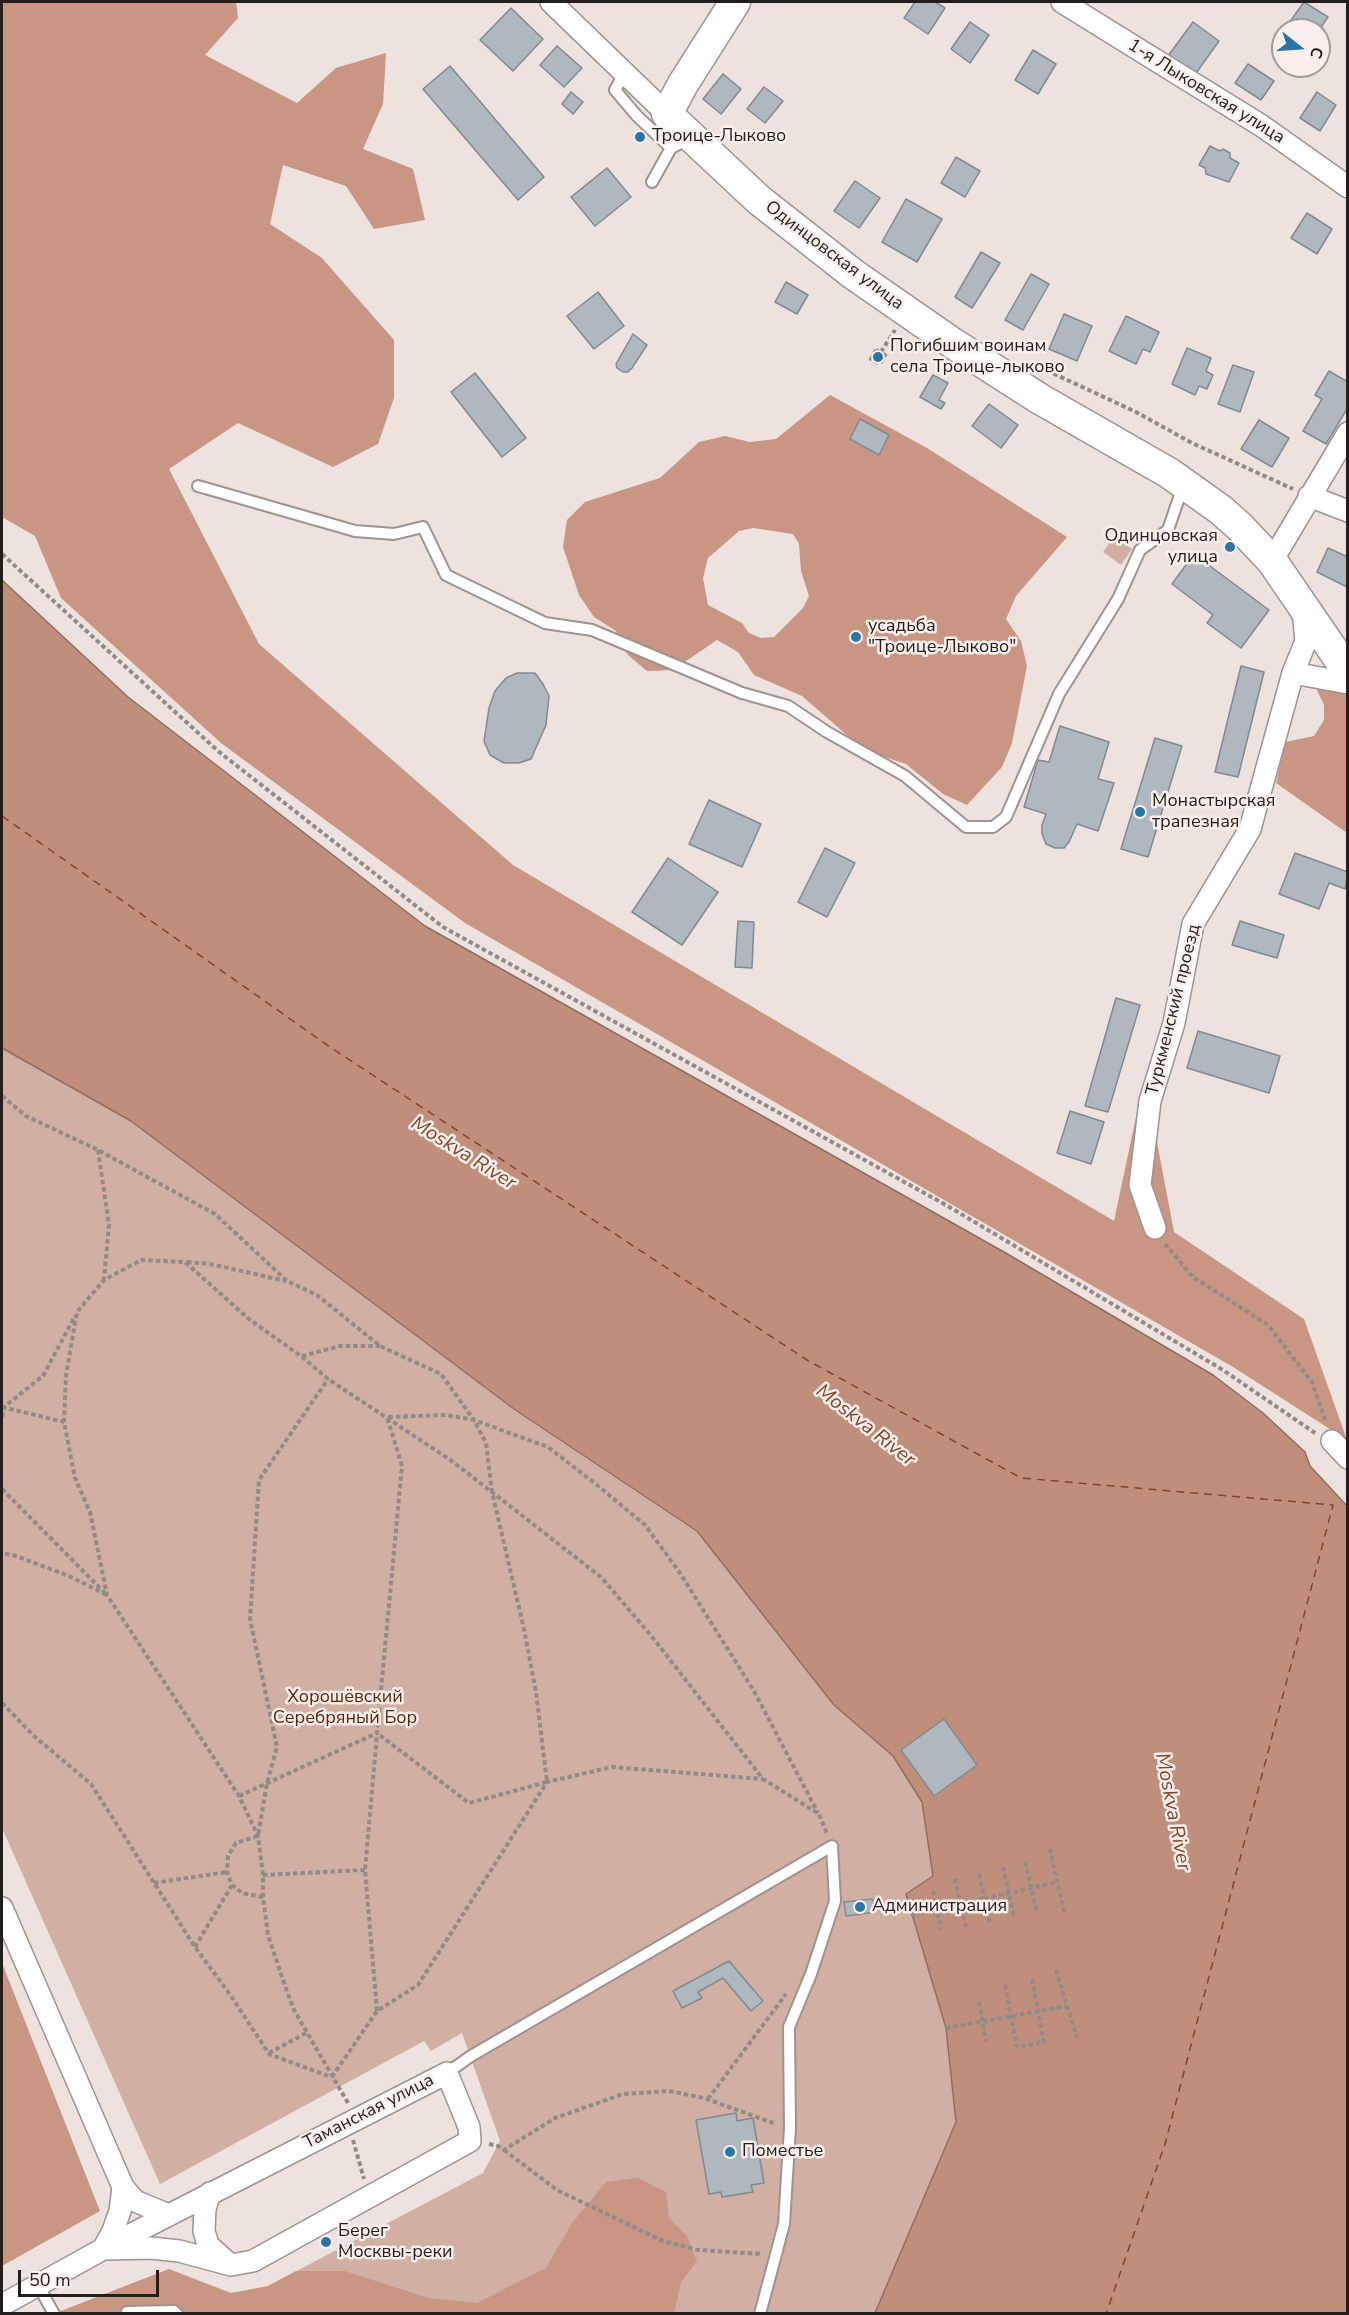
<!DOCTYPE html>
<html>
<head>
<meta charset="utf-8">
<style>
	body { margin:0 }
	#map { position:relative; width:1349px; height:2315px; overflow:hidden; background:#ede2de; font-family:"Nunito Sans",sans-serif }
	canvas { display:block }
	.frame { position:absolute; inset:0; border:3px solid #211e1c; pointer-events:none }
	.north { position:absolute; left:1271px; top:18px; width:60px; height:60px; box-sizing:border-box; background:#faefeb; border:2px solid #a39b98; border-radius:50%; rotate:107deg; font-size:16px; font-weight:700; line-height:24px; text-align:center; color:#211e1c }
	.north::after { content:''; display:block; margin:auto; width:21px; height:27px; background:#2975a8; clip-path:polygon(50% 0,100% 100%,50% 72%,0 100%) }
	.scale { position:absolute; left:18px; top:2270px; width:141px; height:27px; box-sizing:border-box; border:3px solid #211e1c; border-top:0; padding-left:8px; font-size:18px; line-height:21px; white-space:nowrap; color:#211e1c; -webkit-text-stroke:4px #faefeb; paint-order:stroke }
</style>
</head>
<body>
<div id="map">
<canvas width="1349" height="2315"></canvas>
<div class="frame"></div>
<div class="north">С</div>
<div class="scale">50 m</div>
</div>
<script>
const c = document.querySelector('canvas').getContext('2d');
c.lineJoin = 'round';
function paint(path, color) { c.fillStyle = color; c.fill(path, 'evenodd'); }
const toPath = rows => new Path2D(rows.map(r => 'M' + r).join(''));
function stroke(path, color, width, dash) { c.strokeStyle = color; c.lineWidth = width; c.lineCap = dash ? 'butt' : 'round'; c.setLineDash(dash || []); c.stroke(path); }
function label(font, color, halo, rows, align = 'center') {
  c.font = font + ' "Nunito Sans",sans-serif'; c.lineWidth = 5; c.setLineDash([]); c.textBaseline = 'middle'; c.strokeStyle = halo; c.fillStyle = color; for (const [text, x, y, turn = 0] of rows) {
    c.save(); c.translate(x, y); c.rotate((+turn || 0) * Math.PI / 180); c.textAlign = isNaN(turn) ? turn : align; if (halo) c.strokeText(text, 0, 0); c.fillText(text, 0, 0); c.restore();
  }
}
paint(toPath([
	[1114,536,1132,549,1121,565,1103,552],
	[2,1048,131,1121,514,1409,697,1531,834,1705,893,1756,922,1802,933,1876,907,1894,946,2028,956,2122,875,2313,318,2314,268,2286,483,2173,500,2141,462,2033,431,2051,424,2041,160,2184,2,1828]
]), '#d1afa2');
paint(toPath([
	[2,2,236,2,238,18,205,55,297,103,336,68,386,53,383,104,363,149,413,169,425,220,374,229,346,186,283,165,270,224,322,258,394,340,394,398,378,444,333,467,238,423,169,469,259,644,513,865,1114,1221,1136,1117,1154,1126,1174,1232,1304,1319,1347,1440,1233,1367,465,923,221,743,61,598,35,536,2,517],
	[830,395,927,448,1067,537,1016,596,1006,619,1021,641,1027,666,1012,743,1002,767,967,805,943,794,906,764,864,750,802,696,754,675,738,652,717,640,673,670,647,671,628,655,616,631,594,617,579,595,563,547,567,520,585,502,660,478,699,442,725,436,750,442,776,439],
	[753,528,793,534,799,544,801,571,809,596,803,608,774,637,761,638,749,633,742,623,708,605,703,578,708,558,739,531],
	[1315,686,1338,687,1347,696,1347,833,1276,783,1285,742,1314,736,1324,720,1324,705],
	[2,1963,100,2211,2,2266],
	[638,2178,666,2192,669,2218,687,2236,697,2261,681,2282,674,2313,53,2314,169,2269,231,2293,268,2286,296,2271,345,2271,428,2298,477,2303,546,2268,572,2223,606,2182]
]), '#c89682');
const water = toPath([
	[2,580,128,697,425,926,1004,1252,1213,1375,1263,1413,1305,1452,1310,1466,1347,1506,1347,2313,875,2313,956,2122,946,2028,906,1894,933,1876,922,1802,893,1756,834,1705,697,1531,514,1409,131,1121,2,1048,2,580]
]);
paint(water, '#c08f7c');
stroke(water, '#906d5f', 1.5);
stroke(toPath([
	[2,816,330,1047,807,1360,1021,1478,1333,1505,1165,2144,1106,2314]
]), '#834329', 1.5, [8, 6]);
const building = toPath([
	[915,2,935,2,945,8,928,34,904,18,915,2],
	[1304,2,1328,17,1319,30,1284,30,1304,2],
	[511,8,543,39,513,71,480,40,511,8],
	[970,22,989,35,970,63,951,49,970,22],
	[1193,22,1219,41,1194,76,1168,56,1193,22],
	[557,46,582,68,564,87,540,65,557,46],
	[1033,50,1056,64,1038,94,1015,80,1033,50],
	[1248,64,1274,81,1261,100,1235,83,1248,64],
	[450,66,544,177,518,200,423,89,450,66],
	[723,74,741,89,721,114,703,99,723,74],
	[764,87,783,101,765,123,747,109,764,87],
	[571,92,583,102,573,114,562,104,571,92],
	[1317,92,1336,105,1320,131,1300,118,1317,92],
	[1210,146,1220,151,1223,149,1230,153,1230,158,1239,163,1229,182,1206,174,1205,168,1199,165,1210,146],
	[956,157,980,171,965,197,941,183,956,157],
	[607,168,631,197,595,226,571,197,607,168],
	[855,181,880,198,859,228,834,211,855,181],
	[906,199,942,219,917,262,882,242,906,199],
	[1307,213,1332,229,1317,254,1291,238,1307,213],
	[981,252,1000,263,972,308,955,297,981,252],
	[1031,274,1049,284,1023,330,1005,320,1031,274],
	[786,282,808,295,797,314,775,302,786,282],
	[598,292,624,326,594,349,567,316,598,292],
	[1064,314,1092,326,1077,361,1049,349,1064,314],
	[1126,316,1159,332,1150,352,1143,349,1136,364,1109,351,1126,316],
	[633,334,647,345,632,368,628,372,623,372,617,368,616,364,633,334],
	[1187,348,1211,358,1206,371,1213,375,1207,389,1199,386,1195,395,1172,384,1187,348],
	[1233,365,1254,372,1240,412,1218,404,1233,365],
	[1329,371,1348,382,1348,407,1326,444,1303,431,1322,399,1315,395,1329,371],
	[475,373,526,438,502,457,451,392,475,373],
	[933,375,948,383,939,400,945,403,941,409,920,397,933,375],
	[989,404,1018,425,1001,448,972,426,989,404],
	[860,419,889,435,879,455,850,439,860,419],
	[1259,420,1289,438,1272,467,1241,449,1259,420],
	[1328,548,1348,557,1347,587,1317,572,1328,548],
	[1194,554,1269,610,1241,648,1207,623,1213,615,1172,584,1194,554],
	[1241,666,1264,672,1238,777,1215,772,1241,666],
	[517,673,535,673,543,684,549,696,546,725,531,759,519,763,504,763,490,755,484,741,489,708,495,691,506,678,517,673],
	[1060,726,1109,742,1098,779,1114,783,1098,831,1077,824,1069,842,1064,848,1055,848,1046,844,1042,834,1042,825,1046,814,1024,807,1038,760,1049,762,1060,726],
	[1155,738,1182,746,1148,857,1121,849,1155,738],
	[709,800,761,824,742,867,689,844,709,800],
	[825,848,855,863,827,917,798,902,825,848],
	[1295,853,1348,872,1345,889,1329,883,1319,909,1279,894,1295,853],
	[668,858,718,892,682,945,632,912,668,858],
	[738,921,754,922,752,968,735,967,738,921],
	[1240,921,1284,935,1277,958,1232,945,1240,921],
	[1116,998,1140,1005,1108,1112,1085,1106,1116,998],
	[1198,1031,1280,1056,1269,1093,1187,1068,1198,1031],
	[1070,1111,1104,1122,1091,1164,1057,1153,1070,1111],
	[944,1719,977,1765,934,1796,901,1750,944,1719],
	[873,1899,875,1912,846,1916,844,1902,873,1899],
	[729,1961,763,2001,751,2011,723,1978,698,1992,702,1998,682,2008,673,1991,729,1961],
	[736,2113,737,2121,753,2118,764,2183,751,2185,753,2192,722,2197,721,2192,709,2194,696,2120,736,2113]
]);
paint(building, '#b0b8bf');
stroke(building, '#818990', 1.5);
const lane = toPath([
	[624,74,615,90,637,116,671,148,688,139],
	[652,182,671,148],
	[198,486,355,531,394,534,423,527,446,575,545,623,592,630,742,693,788,706,827,732,905,776,966,827,993,827,1006,817,1059,694,1118,599,1140,550,1168,530,1183,486],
	[447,2073,471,2056,832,1846,835,1901,811,1974,789,2027,790,2128,784,2224,760,2314],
	[38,2285,54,2314],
	[127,2314,127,2312,174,2311,177,2314]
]);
const street = toPath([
	[551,2,667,114],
	[1062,2,1262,126,1348,187],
	[1309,496,1348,511],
	[1272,561,1348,433],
	[1293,673,1348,683],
	[1155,1228,1140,1185,1150,1101,1174,1023,1193,924,1250,829,1293,673,1306,641,1303,611],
	[1332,1441,1348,1458],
	[2,1908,123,2187,135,2201,169,2215],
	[210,2193,205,2209,204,2231,208,2245,228,2263],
	[103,2249,113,2231,120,2211,123,2187],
	[2,2305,103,2249,169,2215,447,2073,469,2127,470,2141,253,2261,231,2265,179,2251,151,2248,103,2249]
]);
const secondary = toPath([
	[735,2,683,84,667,114,759,200,853,274,954,344,1040,399,1169,473,1221,510,1240,527,1272,561,1348,672]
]);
stroke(lane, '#9e938f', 14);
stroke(street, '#9e938f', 24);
stroke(secondary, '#9e938f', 33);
stroke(toPath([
	[876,350,885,355,880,364,871,359,876,350],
	[881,352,895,330],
	[1033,364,1136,412,1192,443,1293,489],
	[2,554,218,751,443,927,946,1205,1223,1370,1315,1433],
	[2,1096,26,1116,98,1150,215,1214,287,1281,317,1295,380,1346,441,1374,474,1420,548,1447,597,1485,645,1525,680,1573,754,1691,818,1813],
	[98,1150,109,1225,104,1279],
	[1165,1244,1193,1277,1268,1325,1312,1382,1326,1423],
	[187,1262,210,1264,286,1281],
	[302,1356,340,1346,380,1346],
	[2,1407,64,1422],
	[2,1417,4,1407,43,1376,75,1316],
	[2,1489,107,1595,69,1576,16,1556,2,1553],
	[2,1703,34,1736,91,1784,195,1947,231,1996,269,2054,331,2077],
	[239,1796,377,1733,402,1466,387,1417,446,1415,474,1420,486,1443,492,1492,524,1629,536,1692,547,1782,469,1803,377,1733],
	[1050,1849,1065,1915],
	[1025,1862,1037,1913],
	[1003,1867,1014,1917],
	[979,1874,990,1924],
	[263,1875,365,1870],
	[955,1879,966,1928],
	[154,1883,227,1872],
	[933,1891,941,1929],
	[263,1897,242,1893,232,1885,227,1872,228,1856,236,1843,258,1836,267,1783,277,1747,250,1619,259,1480,328,1379],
	[911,1915,1057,1882],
	[195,1947,232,1885],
	[1056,1970,1077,2038],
	[1005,1985,1017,2047,1044,2042,1032,1979],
	[979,2002,986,2041],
	[377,2011,365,1870,377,1734],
	[946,2028,1067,2006],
	[269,2053,308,2032],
	[332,2077,377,2011,418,1985,547,1782,612,1767,763,1779],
	[708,2099,786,1994],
	[348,2103,294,2010,285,1986,268,1935,263,1897,263,1875,258,1836,239,1796,107,1595,90,1512,75,1478,64,1422,66,1375,77,1312,104,1280,141,1260,185,1262,250,1320,301,1356,328,1379,449,1459,492,1492,602,1578,653,1638,763,1779,819,1814,827,1834],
	[353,2140,364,2179],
	[489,2144,498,2146,504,2150,555,2118,623,2094,669,2091,704,2098,776,2124],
	[504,2150,557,2190,663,2241,698,2250,762,2254],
	[264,2314,269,2314]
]), '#918a87', 4, [4.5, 3]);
stroke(lane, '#fff', 10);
stroke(street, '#fff', 21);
stroke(secondary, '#fff', 30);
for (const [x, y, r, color] of [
	[640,137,6,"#2975a8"],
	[878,357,6,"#2975a8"],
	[1230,547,6,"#2975a8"],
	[856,637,6,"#2975a8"],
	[1140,812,6,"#2975a8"],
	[860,1907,6,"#2975a8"],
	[730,2152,6,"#2975a8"],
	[326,2242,6,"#2975a8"]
]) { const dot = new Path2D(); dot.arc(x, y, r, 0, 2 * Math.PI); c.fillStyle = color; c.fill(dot); stroke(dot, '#faefeb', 2); }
label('18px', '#211e1c', '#faefeb', [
	["1-я Лыковская улица",1206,92,32],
	["Одинцовская улица",834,256,37],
	["Туркменский проезд",1174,1010,-76],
	["Таманская улица",369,2112,-27]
]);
label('18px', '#211e1c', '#faefeb', [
	["Троице-Лыково",652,137],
	["Погибшим воинам",890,347],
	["села Троице-лыково",890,368],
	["Одинцовская",1218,537,"right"],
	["улица",1218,558,"right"],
	["усадьба",868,627],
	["\"Троице-Лыково\"",868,648],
	["Монастырская",1152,802],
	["трапезная",1152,823],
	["Администрация",872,1907],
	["Поместье",742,2152],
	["Берег",338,2232],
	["Москвы-реки",338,2253]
], 'left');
label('18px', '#612307', '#faefeb', [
	["Хорошёвский",345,1698],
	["Серебряный Бор",345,1719]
]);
label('italic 20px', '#834329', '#faefeb', [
	["Moskva River",463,1154,32],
	["Moskva River",865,1426,38],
	["Moskva River",1172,1812,79]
]);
</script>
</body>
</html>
